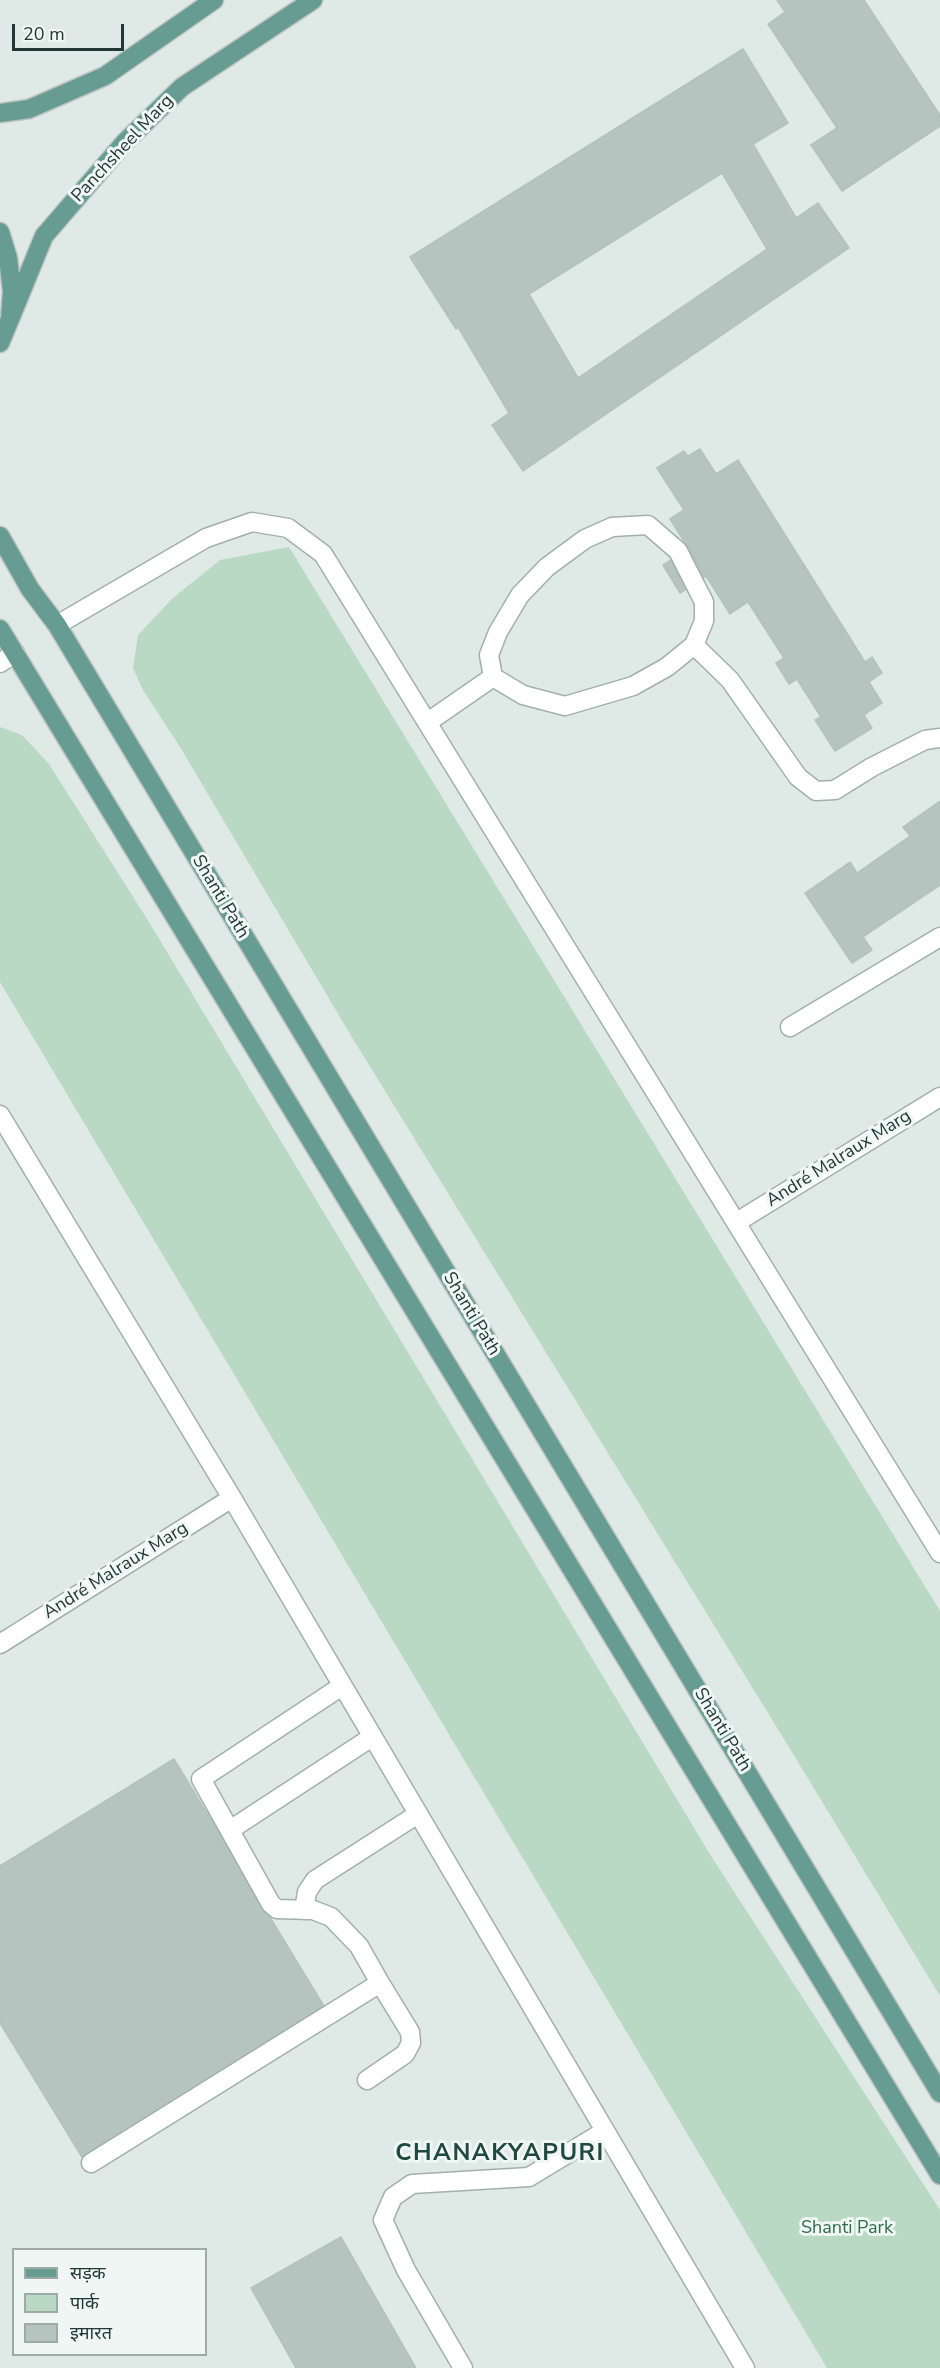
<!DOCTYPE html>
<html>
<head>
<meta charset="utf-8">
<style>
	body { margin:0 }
	#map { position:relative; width:940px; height:2368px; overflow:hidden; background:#dfe9e5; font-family:"Nunito Sans","Noto Sans Devanagari",sans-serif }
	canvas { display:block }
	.legend { position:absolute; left:12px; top:2248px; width:195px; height:108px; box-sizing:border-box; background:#eff6f3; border:2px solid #9daaa6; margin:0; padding:8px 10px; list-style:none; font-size:18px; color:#213833 }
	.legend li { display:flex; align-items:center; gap:12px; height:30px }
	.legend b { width:30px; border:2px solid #9daaa6 }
	.scale { position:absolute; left:12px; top:24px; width:112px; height:27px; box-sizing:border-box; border:3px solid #213833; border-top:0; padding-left:8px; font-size:18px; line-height:21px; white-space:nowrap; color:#213833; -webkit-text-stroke:4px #eff6f3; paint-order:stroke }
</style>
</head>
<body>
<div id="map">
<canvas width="940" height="2368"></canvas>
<ul class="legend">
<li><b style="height:8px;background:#669c92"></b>सड़क</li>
<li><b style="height:16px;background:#b9d9c4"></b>पार्क</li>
<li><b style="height:16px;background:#b5c4be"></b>इमारत</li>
</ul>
<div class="scale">20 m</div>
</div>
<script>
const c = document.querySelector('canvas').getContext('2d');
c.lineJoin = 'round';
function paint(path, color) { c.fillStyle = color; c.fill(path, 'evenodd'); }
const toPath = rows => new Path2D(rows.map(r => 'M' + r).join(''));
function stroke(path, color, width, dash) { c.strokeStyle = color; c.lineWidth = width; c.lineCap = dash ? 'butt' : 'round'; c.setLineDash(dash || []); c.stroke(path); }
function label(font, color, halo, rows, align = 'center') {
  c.font = font + ' "Nunito Sans",sans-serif'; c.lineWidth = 6; c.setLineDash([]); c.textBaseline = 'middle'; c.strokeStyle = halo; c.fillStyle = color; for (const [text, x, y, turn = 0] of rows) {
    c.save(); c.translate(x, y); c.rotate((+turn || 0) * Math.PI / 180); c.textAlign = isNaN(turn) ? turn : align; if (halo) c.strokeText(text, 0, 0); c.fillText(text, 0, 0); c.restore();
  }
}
paint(toPath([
	[289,547,940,1611,940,1996,784,1739,350,1034,180,747,143,690,133,668,138,635,173,598,220,560],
	[0,727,22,735,49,764,149,922,711,1856,940,2210,940,2368,827,2368,0,982]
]), '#b9d9c4');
const building = toPath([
	[777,0,864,0,940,115,940,126,842,191,811,145,837,128,768,24,785,12,777,0],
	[743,49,788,123,753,144,796,218,818,203,849,248,523,471,492,425,509,413,458,327,456,329,410,257,743,49],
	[722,173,767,249,578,378,529,294,722,173],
	[700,449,716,474,738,460,865,662,872,657,882,673,869,682,882,703,864,715,872,728,835,751,815,720,821,717,797,679,789,684,776,663,784,658,748,602,730,614,670,519,684,510,657,468,684,451,688,456,700,449],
	[688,548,706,576,680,593,663,565,688,548],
	[940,801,940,885,863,937,872,950,852,963,805,893,850,862,857,873,910,836,903,827,940,801],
	[174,1759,325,2008,82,2157,0,2023,0,1866,174,1759],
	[341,2237,416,2368,296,2368,251,2288,341,2237]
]);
paint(building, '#b5c4be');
stroke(building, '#b2c2bd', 1.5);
const minor = toPath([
	[648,525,678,551,704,602,704,621,694,645,667,667,633,686,565,706,523,695,493,677,489,655,498,632,520,595,547,567,585,539,612,527,648,525],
	[57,625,206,538,252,522,288,528,323,554,940,1553],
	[694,645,730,680,798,777,816,791,835,790,872,767,925,740,940,738],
	[0,663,15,653],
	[428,722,493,677],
	[790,1027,940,937],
	[0,1115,232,1498,745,2368],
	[737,1222,940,1097],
	[0,1644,232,1498],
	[230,1830,372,1737],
	[304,1910,307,1892,315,1880,418,1814],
	[367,2080,405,2054,411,2043,410,2032,380,1983],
	[91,2163,380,1983,359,1946,331,1917,313,1910,277,1909,271,1904,201,1779,342,1686],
	[463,2368,406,2270,383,2220,393,2197,412,2184,529,2177,605,2131]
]);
const major = toPath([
	[0,113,29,109,105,76,214,0],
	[0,232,8,258,12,291,10,319,0,343],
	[10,319,44,236,125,142,182,87,313,0],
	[0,536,30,589,57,625,940,2093],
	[0,629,940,2175]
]);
stroke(minor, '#a2b0ac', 21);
stroke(major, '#bcc3c2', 21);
stroke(minor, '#fff', 18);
stroke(major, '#669c92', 18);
label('18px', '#213833', '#eff6f3', [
	["Panchsheel Marg",123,149,-47],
	["Shanti Path",220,897,59],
	["André Malraux Marg",839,1159,-32],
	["Shanti Path",471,1314,59],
	["André Malraux Marg",116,1571,-32],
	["Shanti Path",722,1730,59]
]);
label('18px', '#2e6c4b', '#eff6f3', [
	["Shanti Park",847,2229]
]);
c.letterSpacing = '1.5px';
label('bold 24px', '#1f4841', '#eff6f3', [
	["CHANAKYAPURI",500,2154]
]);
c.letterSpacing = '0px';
</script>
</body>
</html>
